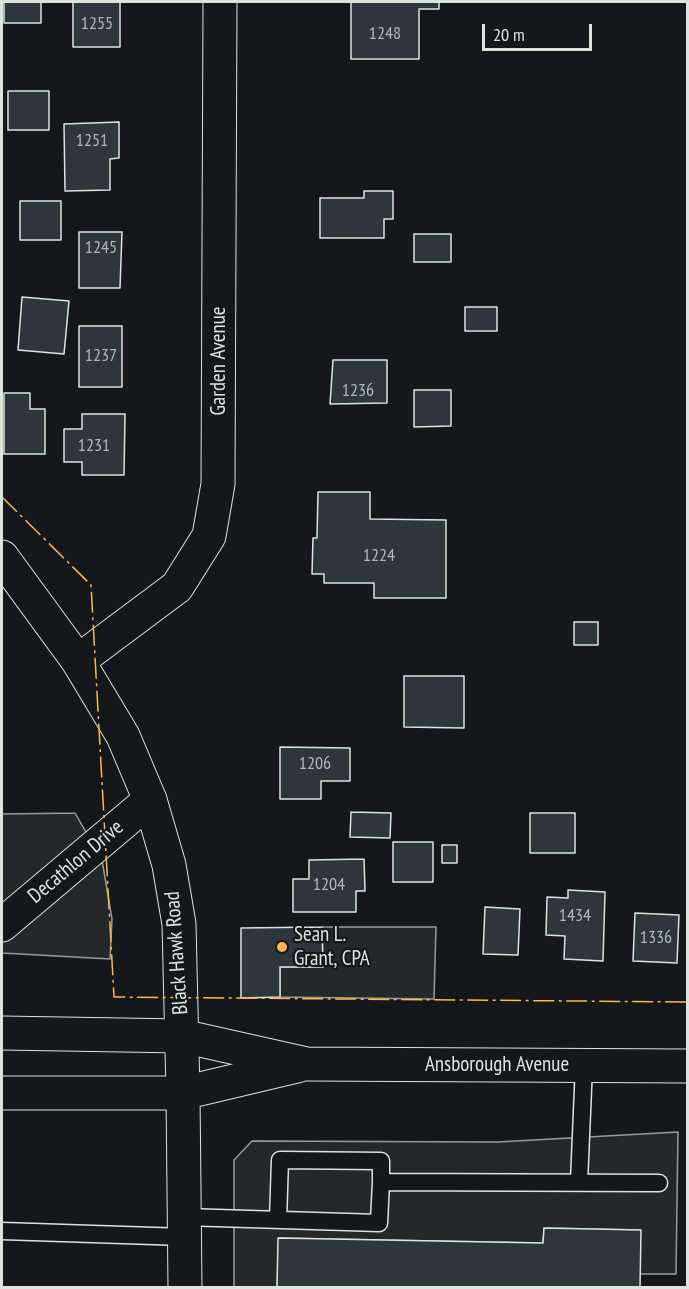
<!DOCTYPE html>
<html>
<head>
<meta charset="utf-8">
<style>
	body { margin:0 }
	#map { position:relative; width:689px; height:1289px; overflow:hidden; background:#14181c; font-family:"PT Sans Narrow",sans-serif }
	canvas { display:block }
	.frame { position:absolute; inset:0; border:3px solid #d8e6dc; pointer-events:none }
	.scale { position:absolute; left:482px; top:24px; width:110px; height:27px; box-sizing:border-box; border:3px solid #d8e6dc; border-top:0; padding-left:8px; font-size:18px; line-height:21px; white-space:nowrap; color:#d8e6dc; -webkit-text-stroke:4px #14181c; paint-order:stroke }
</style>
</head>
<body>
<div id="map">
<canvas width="689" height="1289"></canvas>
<div class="frame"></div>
<div class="scale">20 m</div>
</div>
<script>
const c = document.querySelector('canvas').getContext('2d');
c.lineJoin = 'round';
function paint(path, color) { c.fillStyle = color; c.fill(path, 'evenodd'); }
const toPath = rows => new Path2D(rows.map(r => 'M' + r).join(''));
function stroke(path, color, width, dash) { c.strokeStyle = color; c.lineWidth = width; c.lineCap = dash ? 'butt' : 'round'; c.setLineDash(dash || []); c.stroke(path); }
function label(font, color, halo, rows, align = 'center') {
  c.font = font + ' "PT Sans Narrow",sans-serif'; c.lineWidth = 4.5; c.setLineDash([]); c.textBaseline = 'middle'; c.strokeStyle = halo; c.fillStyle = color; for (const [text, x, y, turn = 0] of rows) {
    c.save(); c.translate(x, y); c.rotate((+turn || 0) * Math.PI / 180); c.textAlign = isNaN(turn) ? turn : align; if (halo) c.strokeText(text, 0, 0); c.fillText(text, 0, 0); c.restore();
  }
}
const parking = toPath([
	[75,813,102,860,112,919,110,959,2,953,2,814,75,813],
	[322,927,436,927,434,999,280,997,280,967,323,967,322,927],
	[678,1132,676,1274,640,1274,640,1230,544,1228,543,1243,279,1238,277,1287,234,1288,234,1160,252,1141,497,1142,678,1132]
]);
paint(parking, '#24282b');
stroke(parking, '#939e99', 1.5);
const building = toPath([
	[4,2,41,2,41,23,4,23,4,2],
	[73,2,120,2,120,47,73,47,73,2],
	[351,2,439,2,439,9,419,9,419,59,351,59,351,2],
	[8,91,49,91,49,130,8,130,8,91],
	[119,122,119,158,110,159,110,190,65,191,64,124,119,122],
	[364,191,393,191,393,219,384,219,384,238,320,238,320,198,364,198,364,191],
	[20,201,61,201,61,240,20,240,20,201],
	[79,232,122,232,120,288,79,288,79,232],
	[414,234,451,234,451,262,414,262,414,234],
	[22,297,69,301,64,354,18,350,22,297],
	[465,307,497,307,497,331,465,331,465,307],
	[79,326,122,326,122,387,79,387,79,326],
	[333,360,387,360,387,403,330,404,333,360],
	[414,390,451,390,451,426,414,427,414,390],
	[4,393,30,393,30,409,45,409,45,454,4,454,4,393],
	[82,414,125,414,124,475,82,475,82,462,64,462,64,429,82,429,82,414],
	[318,492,370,492,370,519,446,520,446,598,374,598,374,583,324,583,324,574,312,574,313,538,317,538,318,492],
	[574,622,598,622,598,645,574,645,574,622],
	[404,676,464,676,464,728,404,727,404,676],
	[280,747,350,748,350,781,321,781,321,799,280,799,280,747],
	[351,812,391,813,390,838,350,837,351,812],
	[530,813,575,813,575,853,530,853,530,813],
	[393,842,433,842,433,882,393,882,393,842],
	[442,845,457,845,457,863,442,863,442,845],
	[364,859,365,891,356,891,356,912,293,912,293,879,309,879,309,860,364,859],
	[568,890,605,892,603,961,564,959,565,936,546,935,547,897,568,898,568,890],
	[485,907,520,909,518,955,483,954,485,907],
	[635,913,679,915,677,963,633,961,635,913],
	[322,927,323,967,280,967,280,997,241,998,241,928,322,927],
	[544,1228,641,1230,640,1288,277,1288,278,1238,543,1243,544,1228]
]);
paint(building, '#2c363c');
stroke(building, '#d8e6dc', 1.5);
const service = toPath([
	[579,1182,584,1065],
	[184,1217,379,1223,381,1182,659,1183],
	[278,1220,280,1160,381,1161,381,1182],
	[2,1231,184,1237]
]);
const minor = toPath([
	[78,661,177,587,209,536,218,484,220,2],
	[2,925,150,800],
	[183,1093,185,1288]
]);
const tertiary = toPath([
	[2,557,78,661,123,736,150,800,169,865,179,924,183,1093]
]);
const secondary = toPath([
	[2,1033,182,1036,307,1064,688,1066],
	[2,1093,183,1093,297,1066]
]);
stroke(service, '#d8e6dc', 19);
stroke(minor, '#d8e6dc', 35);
stroke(tertiary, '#d8e6dc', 35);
stroke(secondary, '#d8e6dc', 35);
stroke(service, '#14181c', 16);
stroke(minor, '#14181c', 33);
stroke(tertiary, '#14181c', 33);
stroke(secondary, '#14181c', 33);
stroke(toPath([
	[2,497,91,585,114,997,688,1002]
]), '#ffb74d', 1.5, [21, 4.5, 3, 4.5]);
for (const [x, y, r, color] of [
	[282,947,6,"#ffb74d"]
]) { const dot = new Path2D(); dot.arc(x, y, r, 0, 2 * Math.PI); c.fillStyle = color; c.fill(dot); stroke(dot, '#14181c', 2); }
label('18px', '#adbab4', null, [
	["1255",97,24],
	["1248",385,34],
	["1251",92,141],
	["1245",101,248],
	["1237",101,356],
	["1236",358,391],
	["1231",94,446],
	["1224",379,556],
	["1206",315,764],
	["1204",329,885],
	["1434",575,916],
	["1336",656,938]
]);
label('21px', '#d8e6dc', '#14181c', [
	["Garden Avenue",219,361,-90],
	["Decathlon Drive",76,862,-40],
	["Black Hawk Road",177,953,-94],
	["Ansborough Avenue",497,1065]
]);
label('21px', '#d8e6dc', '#14181c', [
	["Sean L.",294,935],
	["Grant, CPA",294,959]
], 'left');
</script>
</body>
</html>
